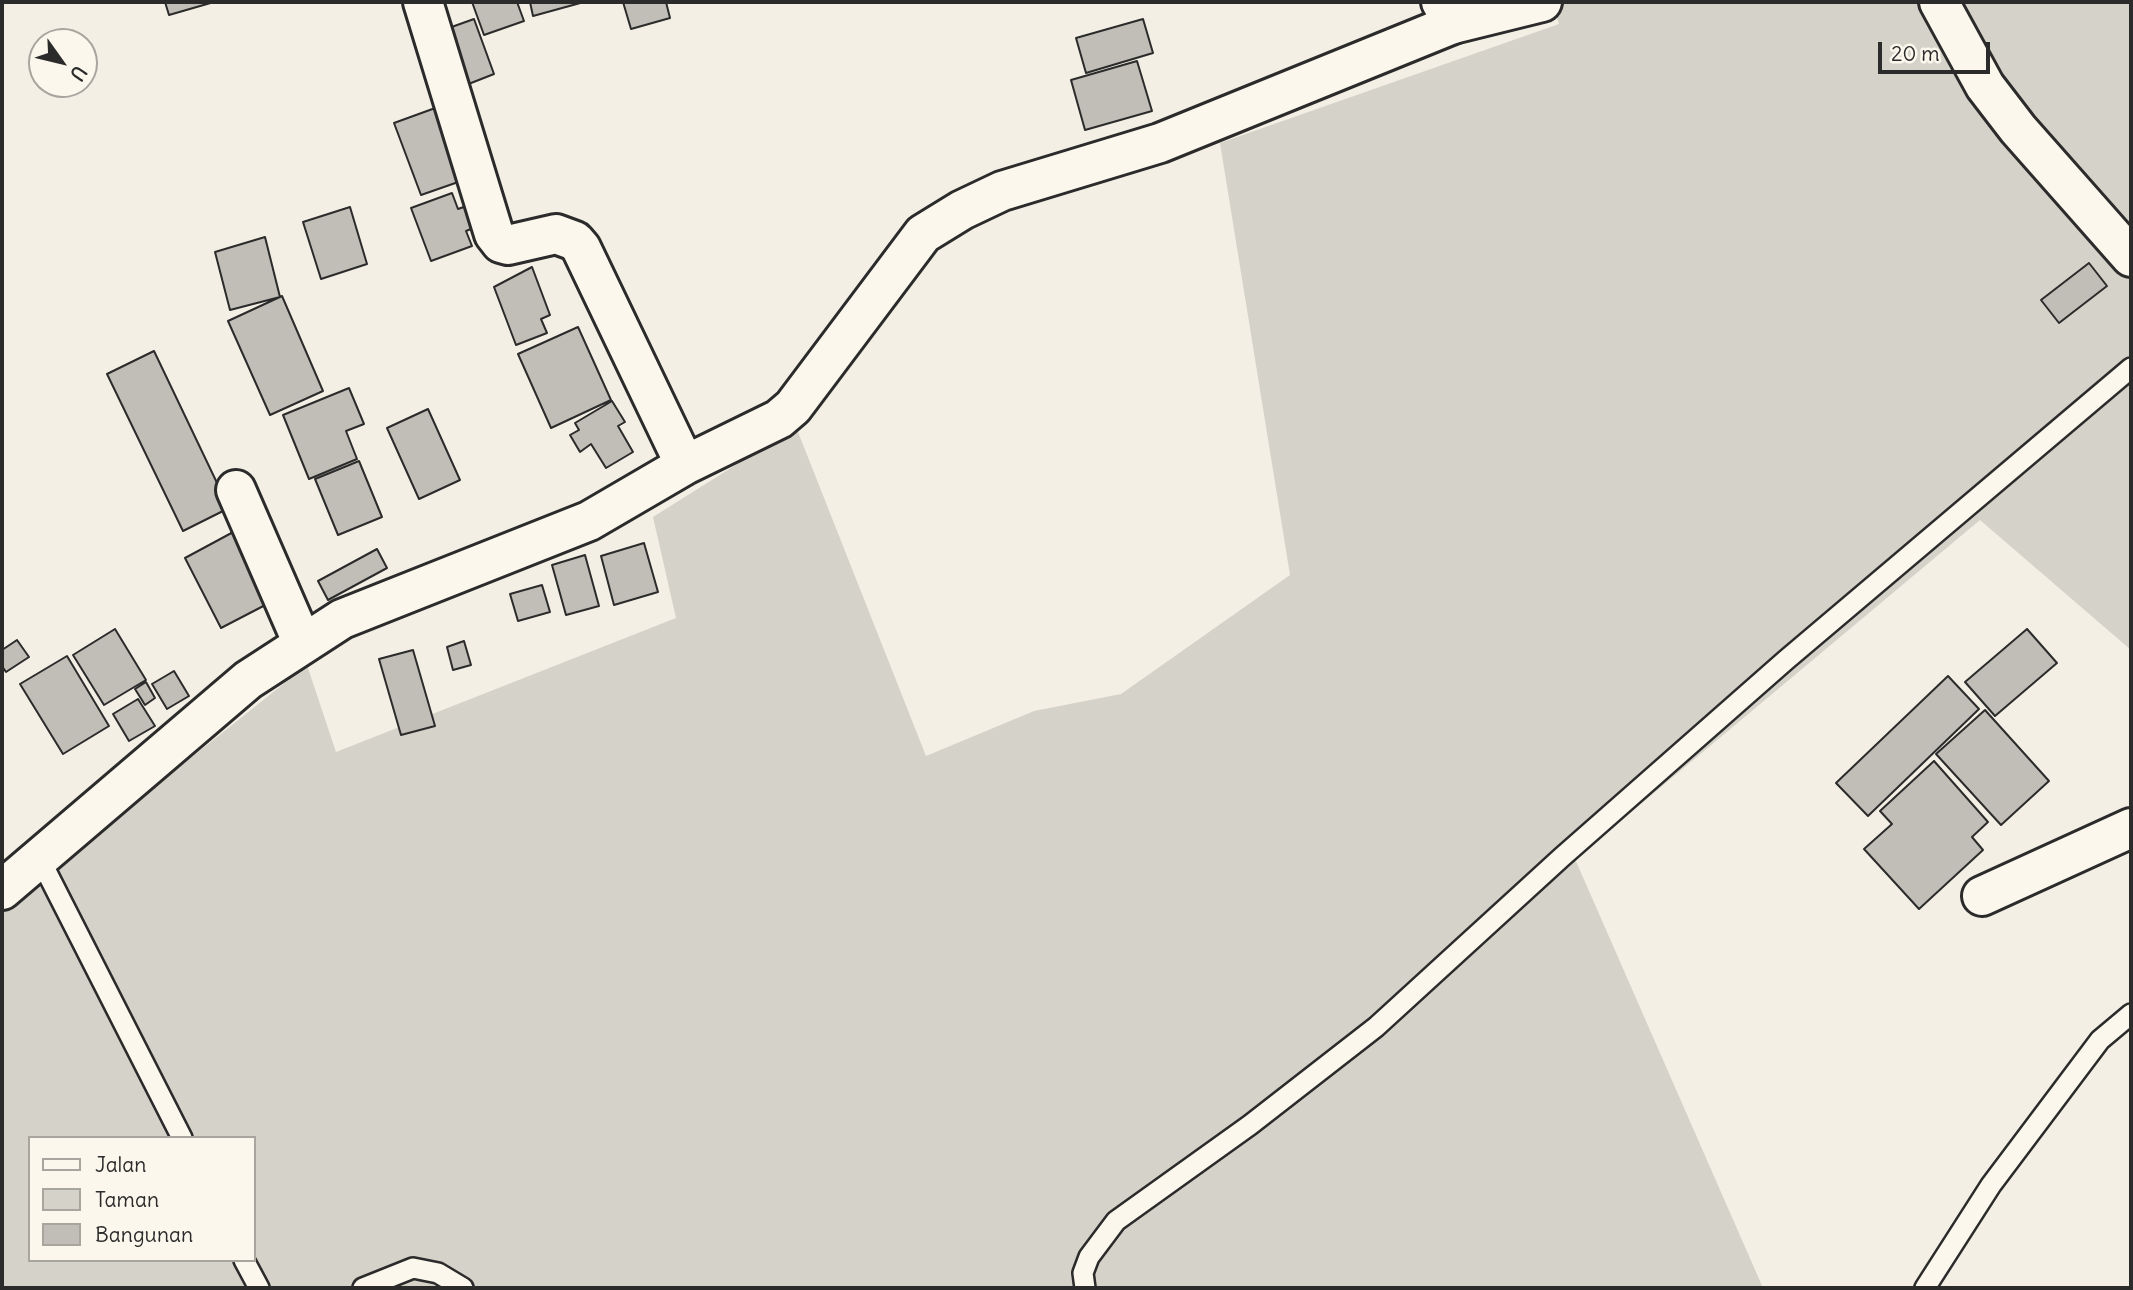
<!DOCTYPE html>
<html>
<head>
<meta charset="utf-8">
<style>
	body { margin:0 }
	#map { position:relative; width:2133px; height:1290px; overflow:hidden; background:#f3efe4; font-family:Delius,sans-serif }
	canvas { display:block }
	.frame { position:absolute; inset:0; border:4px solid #2b2b2b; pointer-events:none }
	.legend { position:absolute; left:28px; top:1136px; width:228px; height:126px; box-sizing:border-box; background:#fbf7ec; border:2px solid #a8a59f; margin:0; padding:9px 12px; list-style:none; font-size:21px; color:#2b2b2b }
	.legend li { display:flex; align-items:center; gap:14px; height:35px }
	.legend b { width:35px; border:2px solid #a8a59f }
	.north { position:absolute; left:28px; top:28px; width:70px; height:70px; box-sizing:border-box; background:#fbf7ec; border:2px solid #a8a59f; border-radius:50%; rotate:124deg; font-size:19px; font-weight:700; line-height:28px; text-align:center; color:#2b2b2b }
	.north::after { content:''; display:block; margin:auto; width:24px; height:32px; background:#2b2b2b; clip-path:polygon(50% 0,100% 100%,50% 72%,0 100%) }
	.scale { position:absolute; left:1878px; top:42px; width:112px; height:32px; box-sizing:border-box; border:4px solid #2b2b2b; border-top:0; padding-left:9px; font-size:21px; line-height:24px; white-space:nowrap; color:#2b2b2b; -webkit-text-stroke:5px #fbf7ec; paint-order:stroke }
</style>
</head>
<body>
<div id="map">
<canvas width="2133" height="1290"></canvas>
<div class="frame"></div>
<ul class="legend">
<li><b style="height:9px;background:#fbf7ec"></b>Jalan</li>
<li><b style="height:19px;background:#d5d2c9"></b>Taman</li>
<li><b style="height:19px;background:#c0beb6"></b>Bangunan</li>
</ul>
<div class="north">U</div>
<div class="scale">20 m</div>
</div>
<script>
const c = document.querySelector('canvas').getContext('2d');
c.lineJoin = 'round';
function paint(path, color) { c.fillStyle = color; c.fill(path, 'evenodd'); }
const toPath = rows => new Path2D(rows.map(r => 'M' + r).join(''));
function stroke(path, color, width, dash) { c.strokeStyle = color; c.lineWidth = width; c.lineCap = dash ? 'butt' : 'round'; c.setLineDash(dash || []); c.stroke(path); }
paint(toPath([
	[1552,2,2131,2,2131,650,1980,520,1575,859,1763,1288,2,1288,2,909,307,665,336,752,676,618,653,517,796,427,926,756,1034,711,1121,694,1290,575,1220,143,1559,24],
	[30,1138,254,1138,254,1260,30,1260]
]), '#d5d2c9');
const building = toPath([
	[165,2,214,2,169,15,165,2],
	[472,2,517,2,524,21,484,35,472,2],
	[530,2,584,2,533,16,530,2],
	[623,2,666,2,670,18,631,29,623,2],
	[474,19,494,74,466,85,446,29,474,19],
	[1143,19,1153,53,1086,73,1076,38,1143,19],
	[1137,61,1152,111,1085,130,1071,80,1137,61],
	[438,107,464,180,421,195,394,123,438,107],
	[452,193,458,209,472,204,481,225,466,231,472,246,431,261,411,208,452,193],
	[350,207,367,264,321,279,303,222,350,207],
	[265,237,280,297,230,310,215,252,265,237],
	[2089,263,2107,286,2059,323,2041,300,2089,263],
	[532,267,550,315,541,319,547,333,516,345,494,287,532,267],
	[282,296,323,391,270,415,228,321,282,296],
	[578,327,611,400,551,428,518,354,578,327],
	[154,351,229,508,183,531,107,374,154,351],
	[349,388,364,424,346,431,357,459,309,479,283,415,349,388],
	[612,401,625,422,618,426,633,452,606,468,591,444,580,452,570,435,579,430,575,423,612,401],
	[428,409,460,480,419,499,387,428,428,409],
	[359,461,382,517,338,535,315,479,359,461],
	[237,530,273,601,221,628,185,558,237,530],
	[644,543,658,592,614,605,601,556,644,543],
	[377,549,387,568,328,600,318,581,377,549],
	[585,555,599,606,566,615,552,565,585,555],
	[542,585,550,612,518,621,510,594,542,585],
	[115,629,146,680,104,705,73,655,115,629],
	[2027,629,2057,663,1995,716,1965,682,2027,629],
	[17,640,29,657,6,672,2,666,2,650,17,640],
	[464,641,471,665,453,670,447,647,464,641],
	[413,650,435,726,401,735,379,659,413,650],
	[67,656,109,726,63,754,20,684,67,656],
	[174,671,189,696,167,709,152,684,174,671],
	[1948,676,1979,709,1868,816,1836,783,1948,676],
	[146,682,155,698,145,705,135,689,146,682],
	[138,699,155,726,129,741,113,714,138,699],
	[1985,710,2049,781,2001,825,1936,754,1985,710],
	[1934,761,1988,822,1972,837,1983,850,1919,909,1864,849,1892,824,1880,811,1934,761]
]);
paint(building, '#c0beb6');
stroke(building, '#2b2b2b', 2);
const service = toPath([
	[40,859,182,1138],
	[244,1260,259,1288],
	[363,1288,413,1268,438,1273,463,1288],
	[1085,1288,1083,1273,1089,1257,1116,1221,1250,1125,1376,1027,1562,857,1786,660,2131,368],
	[1925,1288,1991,1185,2100,1040,2131,1014]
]);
const minor = toPath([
	[423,2,494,234,501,243,508,245,556,234,575,241,581,248,685,465],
	[236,490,303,644],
	[2,890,248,680,342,619,589,521,685,465,779,419,793,407,923,234,962,210,1002,191,1160,143,1453,24],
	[1982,896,2131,828]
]);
const tertiary = toPath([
	[1441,2,1453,24,1542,2],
	[1939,2,1985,86,2018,129,2131,257]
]);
stroke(service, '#2b2b2b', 24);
stroke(minor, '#2b2b2b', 44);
stroke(tertiary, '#2b2b2b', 44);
stroke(service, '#fbf7ec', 19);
stroke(minor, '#fbf7ec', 38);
stroke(tertiary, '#fbf7ec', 38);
</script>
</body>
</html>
